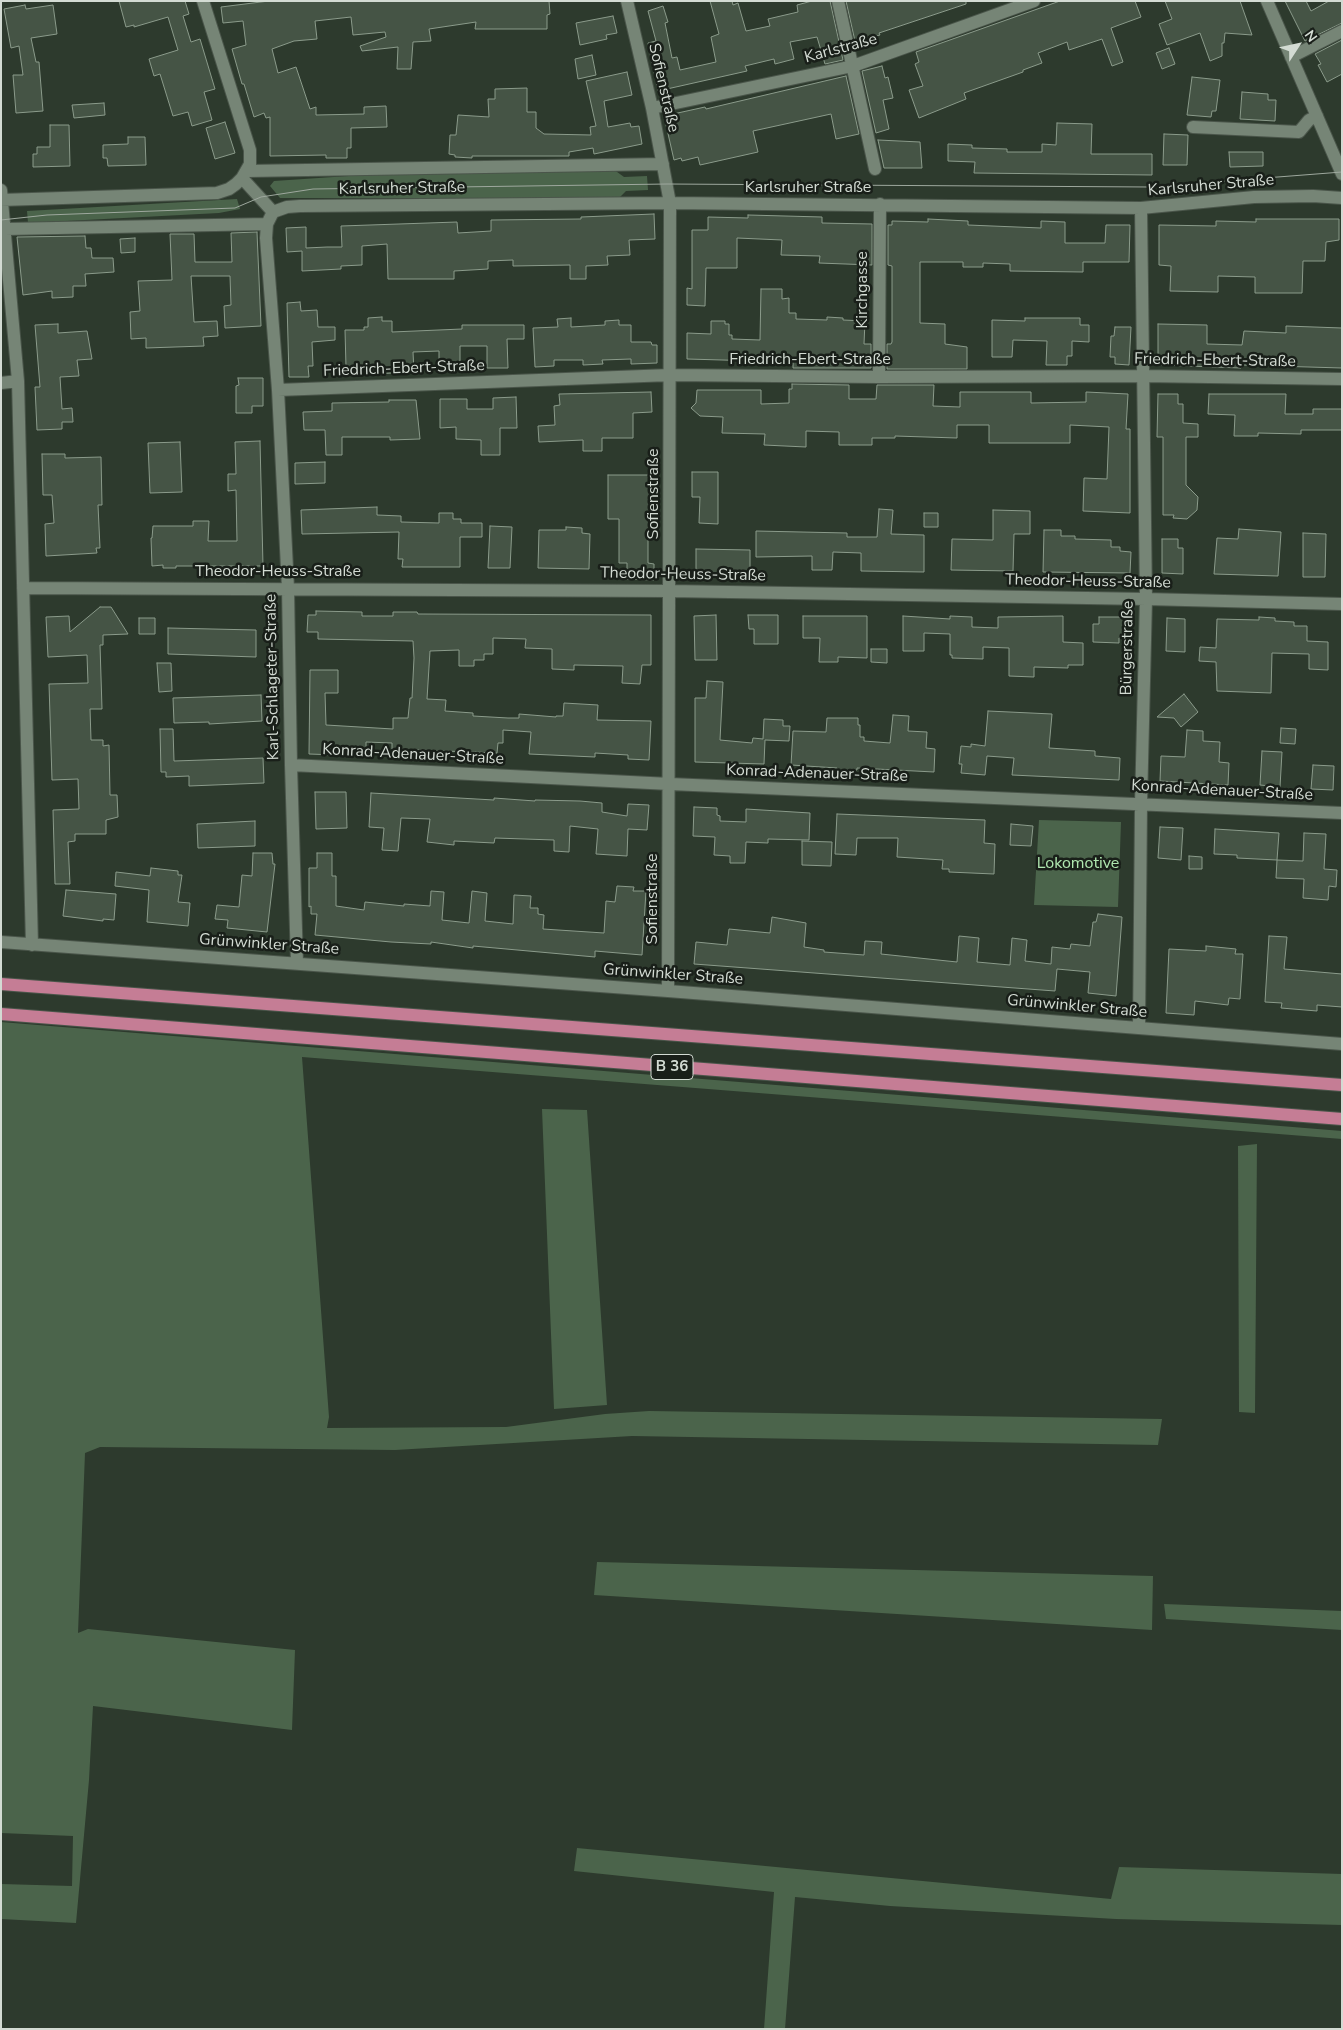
<!DOCTYPE html>
<html>
<head>
<meta charset="utf-8">
<style>
	body { margin:0 }
	#map { position:relative; width:1343px; height:2030px; overflow:hidden; background:#2d3a2d; font-family:"Nunito Sans",sans-serif }
	canvas { display:block }
	.frame { position:absolute; inset:0; border:2px solid #d3dbd3; pointer-events:none }
	.north { position:absolute; left:1273px; top:20px; width:50px; height:50px; -webkit-text-stroke:4px #191f19; paint-order:stroke; rotate:55deg; font-size:14px; font-weight:700; line-height:20px; text-align:center; color:#d3dbd3 }
	.north::after { content:''; display:block; margin:auto; width:18px; height:22px; background:#d3dbd3; clip-path:polygon(50% 0,100% 100%,50% 72%,0 100%) }
</style>
</head>
<body>
<div id="map">
<canvas width="1343" height="2030"></canvas>
<div class="frame"></div>
<div class="north">N</div>
</div>
<script>
const c = document.querySelector('canvas').getContext('2d');
c.lineJoin = 'round';
function paint(path, color) { c.fillStyle = color; c.fill(path, 'evenodd'); }
const toPath = rows => new Path2D(rows.map(r => 'M' + r).join(''));
function stroke(path, color, width, dash) { c.strokeStyle = color; c.lineWidth = width; c.lineCap = dash ? 'butt' : 'round'; c.setLineDash(dash || []); c.stroke(path); }
function label(font, color, halo, rows, align = 'center') {
  c.font = font + ' "Nunito Sans",sans-serif'; c.lineWidth = 5; c.setLineDash([]); c.textBaseline = 'middle'; c.strokeStyle = halo; c.fillStyle = color; for (const [text, x, y, turn = 0] of rows) {
    c.save(); c.translate(x, y); c.rotate((+turn || 0) * Math.PI / 180); c.textAlign = isNaN(turn) ? turn : align; if (halo) c.strokeText(text, 0, 0); c.fillText(text, 0, 0); c.restore();
  }
}
paint(toPath([
	[613,169,624,177,647,176,648,190,626,191,619,198,280,198,270,186,274,181,378,174],
	[237,199,240,209,219,213,28,223,27,211],
	[1039,820,1121,822,1118,907,1034,905],
	[1,1022,1342,1131,1342,1139,302,1057,329,1417,327,1428,506,1427,605,1414,649,1411,1162,1419,1158,1445,632,1436,395,1450,100,1447,85,1453,78,1633,88,1629,295,1650,292,1730,93,1706,89,1780,76,1923,1,1919,1,1884,72,1886,73,1836,1,1833],
	[542,1109,587,1110,607,1405,554,1409],
	[1257,1144,1255,1413,1239,1412,1238,1146],
	[597,1562,1153,1576,1152,1630,594,1595],
	[1164,1604,1342,1611,1342,1630,1166,1619],
	[577,1848,1111,1899,1119,1867,1342,1874,1342,1925,1116,1919,890,1906,795,1897,785,2029,764,2029,774,1892,574,1871]
]), '#4b644b');
const building = toPath([
	[119,1,185,1,189,14,183,16,191,42,200,39,215,89,204,92,212,120,192,126,188,112,173,116,160,74,154,76,149,59,178,50,168,17,134,27,134,25,126,27,119,1],
	[269,1,549,1,550,14,547,15,547,29,475,29,476,22,429,29,431,41,413,42,411,69,397,69,398,47,362,51,360,46,386,37,385,32,353,35,351,17,315,21,317,39,294,41,272,49,278,73,296,67,310,109,316,107,316,115,364,114,364,107,386,106,387,127,351,128,351,148,347,148,347,158,326,158,326,155,270,156,270,117,266,118,264,113,254,117,244,84,242,84,232,49,246,45,243,21,223,23,221,7,269,1],
	[710,1,732,1,733,5,738,3,746,31,770,26,768,19,798,12,797,5,812,1,830,1,843,60,825,64,817,37,790,42,794,59,775,64,774,59,745,66,747,71,658,91,648,43,656,41,648,11,663,6,668,22,665,23,672,58,677,57,680,70,716,62,711,37,719,34,710,1],
	[846,1,966,1,966,4,879,33,880,35,855,41,846,1],
	[1060,1,1135,1,1141,17,1111,28,1123,62,1112,66,1102,39,1069,50,1067,42,1038,53,1042,63,1023,70,1023,72,964,93,966,99,919,118,909,90,923,86,915,64,919,62,916,52,1060,1],
	[1165,1,1240,1,1252,35,1225,33,1224,43,1222,43,1222,56,1210,61,1200,33,1167,45,1159,24,1172,19,1165,1],
	[1285,1,1306,1,1311,11,1329,1,1342,1,1342,23,1305,41,1285,1],
	[25,5,26,9,53,5,57,34,31,38,36,62,39,62,43,111,16,113,13,75,23,75,19,46,11,48,4,9,25,5],
	[613,16,617,33,606,35,607,39,580,45,576,23,613,16],
	[1342,40,1342,74,1327,82,1318,65,1321,64,1315,54,1342,40],
	[1169,48,1175,64,1162,69,1156,53,1169,48],
	[592,55,596,75,578,79,575,59,592,55],
	[882,66,885,78,888,77,893,98,883,100,889,129,876,133,862,71,882,66],
	[627,72,632,95,604,101,608,127,630,123,631,127,639,126,642,144,594,154,593,148,569,152,569,156,472,156,472,158,455,157,455,155,449,154,450,135,456,135,458,115,489,117,488,99,495,99,495,89,527,88,527,112,536,112,536,128,544,134,591,135,590,127,596,126,586,81,627,72],
	[846,76,859,134,836,139,831,114,753,131,758,152,700,165,698,157,682,161,681,158,674,160,664,116,705,107,706,109,846,76],
	[1192,77,1220,80,1216,111,1212,111,1211,117,1187,115,1192,77],
	[1242,92,1268,94,1268,100,1276,100,1275,121,1240,119,1242,92],
	[104,103,105,115,74,118,72,105,104,103],
	[225,122,235,153,215,159,206,128,225,122],
	[1057,123,1092,124,1091,154,1152,154,1152,175,974,173,975,162,948,161,948,144,972,145,972,148,1007,149,1007,152,1042,152,1042,144,1056,145,1057,123],
	[50,125,69,125,70,166,33,167,33,154,37,154,37,147,50,147,50,125],
	[1164,134,1188,135,1187,165,1163,165,1164,134],
	[128,137,145,137,146,165,108,166,107,158,103,158,103,145,128,144,128,137],
	[878,140,920,142,922,168,884,168,878,140],
	[1229,152,1263,152,1263,166,1230,167,1229,152],
	[654,214,655,239,629,240,630,255,607,256,608,265,586,266,586,279,570,279,570,265,513,266,513,260,488,261,488,269,454,271,454,279,388,279,387,244,362,246,362,265,341,266,341,269,302,271,302,251,287,252,286,228,306,227,306,248,327,247,342,247,341,226,457,222,458,233,491,231,491,220,581,219,581,217,654,214],
	[748,215,822,217,822,223,872,224,872,265,819,263,820,256,781,255,782,240,737,238,737,268,706,268,705,306,687,305,687,288,692,289,692,230,708,230,708,217,748,218,748,215],
	[928,219,968,221,968,225,1041,228,1041,221,1065,222,1065,243,1105,243,1106,225,1130,225,1129,262,1083,262,1083,272,1010,271,1010,264,983,263,983,267,963,267,963,262,920,262,920,323,945,324,945,344,967,347,967,369,887,369,887,344,891,344,892,342,892,266,888,265,888,225,892,225,892,221,928,222,928,219],
	[1256,219,1339,219,1339,240,1326,242,1325,261,1303,261,1302,293,1255,293,1255,277,1218,276,1218,292,1170,291,1171,266,1159,265,1159,225,1216,226,1216,221,1256,222,1256,219],
	[257,232,261,326,225,328,224,306,231,305,230,276,191,276,194,322,217,321,218,336,203,337,204,346,146,348,146,338,131,339,130,312,140,311,138,281,172,280,170,234,194,234,195,262,232,262,231,233,257,232],
	[85,236,86,248,91,248,92,258,113,258,114,272,85,274,86,286,73,286,73,297,52,298,52,291,23,295,17,237,85,236],
	[135,238,135,252,121,253,120,239,135,238],
	[761,289,782,289,782,299,789,298,789,313,796,313,796,319,827,320,827,317,843,318,843,320,865,321,864,344,871,344,871,368,793,368,793,362,687,359,687,333,711,334,711,321,725,321,725,324,729,324,729,335,732,335,732,339,760,340,761,289],
	[300,302,301,311,317,310,318,327,335,327,335,340,312,342,313,366,308,366,309,377,289,377,287,303,300,302],
	[382,317,382,321,392,321,392,332,462,329,462,325,524,325,524,339,507,339,508,368,487,368,487,346,460,346,460,369,439,369,439,351,413,352,414,372,351,375,351,367,346,367,345,330,364,330,364,327,368,327,368,318,382,317],
	[571,318,571,327,605,325,605,321,619,320,619,325,631,325,631,342,651,342,652,345,657,345,657,363,631,364,631,359,602,360,603,364,583,365,583,360,554,360,554,366,535,367,533,328,558,327,557,319,571,318],
	[1025,318,1080,318,1080,325,1089,325,1089,342,1072,341,1072,356,1067,356,1067,365,1046,365,1047,341,1013,340,1012,357,992,357,992,320,1025,321,1025,318],
	[58,324,58,333,87,331,92,359,77,360,79,376,60,377,62,409,72,408,73,422,62,422,62,429,37,430,35,387,40,387,35,325,58,324],
	[1158,324,1207,325,1207,344,1242,345,1244,331,1286,333,1286,326,1342,328,1342,368,1241,365,1241,368,1161,365,1161,359,1158,359,1158,324],
	[1115,327,1131,327,1129,365,1115,364,1115,357,1110,357,1111,336,1114,336,1115,327],
	[238,378,263,378,263,406,252,406,252,413,236,413,236,386,239,385,238,378],
	[792,384,849,385,849,399,876,399,877,385,934,385,933,406,960,407,960,392,1031,392,1031,403,1086,402,1086,392,1128,394,1126,429,1130,429,1130,513,1083,511,1084,478,1107,479,1109,427,1070,425,1070,443,989,443,989,425,957,425,957,438,895,436,895,438,872,438,872,445,839,445,839,432,806,431,806,447,764,445,765,434,722,433,723,417,700,416,691,408,696,403,697,390,761,390,761,404,789,403,789,389,792,389,792,384],
	[651,392,652,412,633,413,633,438,602,438,602,451,583,451,583,440,539,442,538,426,555,425,554,406,560,405,559,394,651,392],
	[1158,394,1178,394,1178,404,1183,404,1183,423,1198,424,1198,437,1186,437,1186,485,1198,497,1197,510,1187,519,1173,518,1174,515,1163,515,1163,437,1157,437,1158,394],
	[1209,394,1286,394,1285,414,1313,414,1313,409,1342,409,1342,430,1301,430,1301,434,1258,433,1258,436,1234,436,1235,415,1208,414,1209,394],
	[516,397,517,428,500,428,500,455,481,455,481,440,456,439,456,427,440,428,440,399,467,399,467,409,493,409,493,398,516,397],
	[389,400,416,400,420,439,390,440,390,437,342,437,342,455,326,455,325,430,304,430,303,412,332,411,332,403,389,402,389,400],
	[260,441,263,566,176,566,176,568,163,568,163,565,152,566,151,538,152,538,153,526,193,526,193,521,209,521,208,541,237,541,236,490,228,491,228,474,236,474,235,442,260,441],
	[180,442,182,492,150,493,148,443,180,442],
	[42,454,65,454,65,458,101,457,102,505,98,505,100,548,96,548,97,553,46,556,45,524,54,523,52,495,43,495,42,454],
	[325,462,325,483,295,484,295,463,325,462],
	[692,472,718,472,718,524,699,523,700,497,692,497,692,472],
	[608,475,651,475,651,519,654,519,654,533,648,533,648,563,654,564,654,580,627,579,627,563,619,563,619,519,608,519,608,475],
	[377,507,377,515,401,516,401,522,439,523,439,513,453,513,453,519,461,519,461,523,482,523,482,537,460,537,460,567,402,567,403,559,398,559,399,532,302,534,301,510,377,507],
	[879,509,893,510,891,534,924,535,924,572,861,571,861,553,833,552,832,570,812,570,812,556,756,557,756,531,847,533,847,537,877,537,879,509],
	[993,510,1030,511,1030,534,1014,534,1013,571,951,570,952,539,993,540,993,510],
	[924,513,938,513,938,527,924,527,924,513],
	[490,526,512,527,510,568,488,568,490,526],
	[566,527,582,528,582,533,590,534,589,569,538,568,539,530,566,530,566,527],
	[1239,529,1281,532,1278,576,1214,574,1217,538,1238,539,1239,529],
	[1044,530,1061,530,1061,536,1075,536,1075,539,1111,540,1111,547,1120,547,1120,551,1131,552,1130,573,1043,572,1044,530],
	[1303,533,1326,534,1325,577,1303,577,1303,533],
	[1162,539,1178,539,1178,548,1183,548,1183,574,1162,573,1162,539],
	[696,549,750,550,750,576,696,576,696,549],
	[100,607,111,607,128,634,103,635,103,645,100,645,102,709,90,709,91,740,103,740,103,746,109,745,110,795,117,795,118,817,106,820,106,834,75,834,75,841,68,842,70,884,55,884,53,810,79,809,78,779,52,780,49,684,88,683,87,655,48,657,46,617,69,616,70,632,100,607],
	[316,611,362,612,362,616,393,616,393,612,417,612,418,614,651,615,651,665,642,665,640,684,622,683,623,666,574,665,574,670,552,669,552,649,525,648,526,639,493,638,493,654,484,654,484,660,474,660,474,666,459,666,459,650,430,651,427,699,446,700,445,711,473,713,473,716,508,718,519,718,519,714,556,717,556,716,563,716,564,703,598,705,597,720,651,721,649,760,628,759,628,755,595,753,595,757,529,754,531,732,503,730,503,743,498,743,497,753,392,749,392,743,366,742,366,756,309,754,310,670,338,670,338,693,325,693,326,725,393,729,393,718,408,718,410,698,412,698,414,658,413,641,318,639,318,632,307,632,308,615,316,615,316,611],
	[716,615,717,660,695,660,694,616,716,615],
	[748,615,778,615,778,644,754,644,754,629,749,629,748,615],
	[803,616,867,616,867,658,838,657,838,662,819,662,820,638,803,638,803,616],
	[903,616,950,619,950,616,972,617,972,627,998,628,998,617,1063,616,1063,642,1083,643,1083,665,1068,665,1068,668,1034,667,1034,677,1009,676,1009,648,983,647,983,659,952,658,952,655,950,655,950,634,924,633,924,651,903,651,903,616],
	[1099,617,1131,617,1131,638,1119,638,1119,643,1093,642,1093,624,1099,624,1099,617],
	[1259,617,1275,618,1275,621,1294,622,1294,626,1307,626,1307,641,1328,642,1328,670,1309,669,1309,654,1272,653,1271,693,1217,691,1216,662,1199,661,1200,647,1216,648,1217,619,1259,620,1259,617],
	[139,618,155,618,155,634,139,634,139,618],
	[1167,618,1185,619,1185,652,1166,651,1167,618],
	[168,628,256,630,256,657,168,654,168,628],
	[871,649,887,649,887,663,871,662,871,649],
	[157,663,171,663,172,691,159,692,157,663],
	[707,681,723,682,720,740,752,743,753,738,763,739,764,719,783,720,783,726,790,726,789,741,765,740,764,764,695,762,695,698,706,698,707,681],
	[1184,694,1198,712,1181,727,1174,718,1157,717,1184,694],
	[261,695,262,721,209,724,209,722,174,723,173,698,261,695],
	[988,711,1052,714,1049,748,1095,751,1095,756,1120,758,1119,780,1012,775,1014,758,987,756,985,775,961,773,962,764,959,764,961,746,971,747,971,744,985,746,988,711],
	[893,715,909,716,908,731,927,732,926,748,935,749,934,772,857,768,857,770,837,770,837,768,791,765,793,731,826,732,827,718,858,718,858,725,860,725,860,737,864,737,864,741,890,743,893,715],
	[1281,728,1296,729,1295,744,1280,743,1281,728],
	[160,729,173,729,174,761,263,758,264,783,189,786,189,776,166,777,166,772,161,772,160,729],
	[1187,730,1203,731,1203,741,1220,742,1219,762,1229,763,1228,785,1160,781,1161,756,1185,757,1187,730],
	[1262,751,1282,752,1280,787,1260,785,1262,751],
	[1313,765,1334,766,1333,790,1311,789,1313,765],
	[315,792,346,792,347,828,316,829,315,792],
	[371,793,494,800,494,798,535,801,535,800,580,801,602,803,602,812,627,816,628,804,649,805,647,830,628,829,627,856,611,855,596,854,598,829,570,826,569,852,554,851,554,840,495,838,494,843,454,841,454,845,427,842,430,819,401,818,398,851,382,850,384,828,369,827,371,793],
	[694,807,717,808,717,815,720,816,720,821,746,822,746,809,810,813,809,840,768,839,768,843,746,842,745,863,730,863,730,856,714,855,715,837,693,836,694,807],
	[837,814,985,820,984,843,995,844,994,874,949,872,949,869,942,869,943,860,897,857,898,838,857,838,856,855,835,854,837,814],
	[255,821,255,846,198,848,197,824,255,821],
	[1011,824,1033,826,1031,846,1010,845,1011,824],
	[1160,827,1183,828,1181,860,1158,858,1160,827],
	[1215,829,1279,833,1277,860,1237,858,1237,855,1214,854,1215,829],
	[1304,833,1326,834,1324,869,1337,870,1336,887,1329,886,1328,900,1303,898,1304,879,1276,878,1277,860,1303,861,1304,833],
	[802,841,832,842,831,866,802,865,802,841],
	[253,853,272,853,273,864,275,864,267,932,227,928,228,920,215,919,217,905,239,907,242,875,252,876,253,853],
	[317,853,332,853,332,876,336,876,336,906,364,910,365,902,404,906,404,904,430,906,431,891,444,892,442,920,469,923,472,891,487,893,485,921,513,924,514,895,531,896,530,908,538,908,538,914,544,915,543,929,604,933,606,901,615,902,617,886,634,887,633,891,646,891,642,955,595,951,595,957,473,946,473,948,431,942,431,944,391,942,315,935,317,914,311,914,311,906,309,907,309,868,317,868,317,853],
	[1189,856,1202,857,1202,869,1189,869,1189,856],
	[151,868,178,871,178,875,182,875,178,902,190,903,188,926,147,922,149,890,115,886,116,872,150,876,151,868],
	[66,890,116,894,114,920,103,919,103,921,63,916,66,890],
	[1098,914,1122,917,1116,996,1088,993,1090,972,1057,969,1055,991,694,964,696,942,727,945,729,929,770,933,772,917,806,923,804,947,824,950,824,952,864,955,865,941,882,942,881,954,957,962,959,936,979,938,977,962,1010,965,1012,938,1027,940,1025,961,1051,964,1052,947,1070,949,1071,944,1090,946,1093,922,1096,922,1098,914],
	[1269,936,1287,937,1284,969,1342,974,1342,1007,1317,1005,1317,1011,1281,1008,1282,1003,1265,1002,1269,936],
	[1206,946,1236,949,1235,954,1243,954,1240,999,1229,998,1228,1005,1195,1001,1194,1015,1166,1013,1169,949,1206,951,1206,946]
]);
paint(building, '#455445');
stroke(building, '#8b9b8b', 1);
const minor = toPath([
	[627,1,652,108,670,203,668,991],
	[838,1,875,169],
	[1267,1,1342,174],
	[1291,57,1342,31],
	[652,108,853,66,1034,1],
	[1193,127,1299,132,1309,120,1317,116],
	[247,171,663,164],
	[242,178,273,212],
	[1,190,18,381,32,945],
	[1,200,217,193,229,189,236,184,242,178,250,164,250,150,203,1],
	[273,212,287,207,300,206,670,203,1141,208,1254,197,1313,196,1342,198],
	[273,212,267,224,266,238,278,390,288,588,291,765,297,963],
	[5,229,267,224],
	[879,377,880,204],
	[1,383,18,381],
	[278,390,670,375,879,377,1143,376,1342,379],
	[23,588,670,591,1146,599,1342,604],
	[291,765,670,784,1342,813],
	[1,942,668,991,1342,1044],
	[1139,1028,1141,804,1146,599,1141,208]
]);
const major = toPath([
	[1,984,1342,1085],
	[1,1014,1342,1119]
]);
stroke(minor, '#4a554a', 14);
stroke(major, '#4a554a', 14);
stroke(minor, '#768576', 12);
stroke(major, '#c57d95', 12);
stroke(toPath([
	[1,220,47,215,235,208,261,197,313,189,667,184,1149,187,1342,172]
]), '#9ea89e', 1);
for (const [x, y, w] of [
	[672,1067,42]
]) { const box = new Path2D(); box.roundRect(x - w / 2, y - 12.5, w, 25, 4); c.fillStyle = '#191f19'; c.fill(box); stroke(box, '#d3dbd3', 1); }
label('bold 15px', '#d3dbd3', null, [
	["B 36",672,1067]
]);
label('16px', '#d3dbd3', '#191f19', [
	["Karlstraße",841,49,-15],
	["Sofienstraße",663,88,77],
	["Karlsruher Straße",1211,186,-5],
	["Karlsruher Straße",808,188],
	["Karlsruher Straße",402,189,-1],
	["Kirchgasse",863,290,-90],
	["Friedrich-Ebert-Straße",810,360],
	["Friedrich-Ebert-Straße",1215,361,1],
	["Friedrich-Ebert-Straße",404,369,-2],
	["Sofienstraße",654,494,-90],
	["Theodor-Heuss-Straße",278,572],
	["Theodor-Heuss-Straße",683,575,1],
	["Theodor-Heuss-Straße",1088,582,1],
	["Bürgerstraße",1128,648,-89],
	["Karl-Schlageter-Straße",273,677,-91],
	["Konrad-Adenauer-Straße",413,755,3],
	["Konrad-Adenauer-Straße",817,774,2],
	["Konrad-Adenauer-Straße",1222,791,3],
	["Sofienstraße",653,899,-90],
	["Grünwinkler Straße",269,945,4],
	["Grünwinkler Straße",673,975,4],
	["Grünwinkler Straße",1077,1007,5]
]);
label('16px', '#b0e8b0', '#191f19', [
	["Lokomotive",1078,864]
]);
</script>
</body>
</html>
